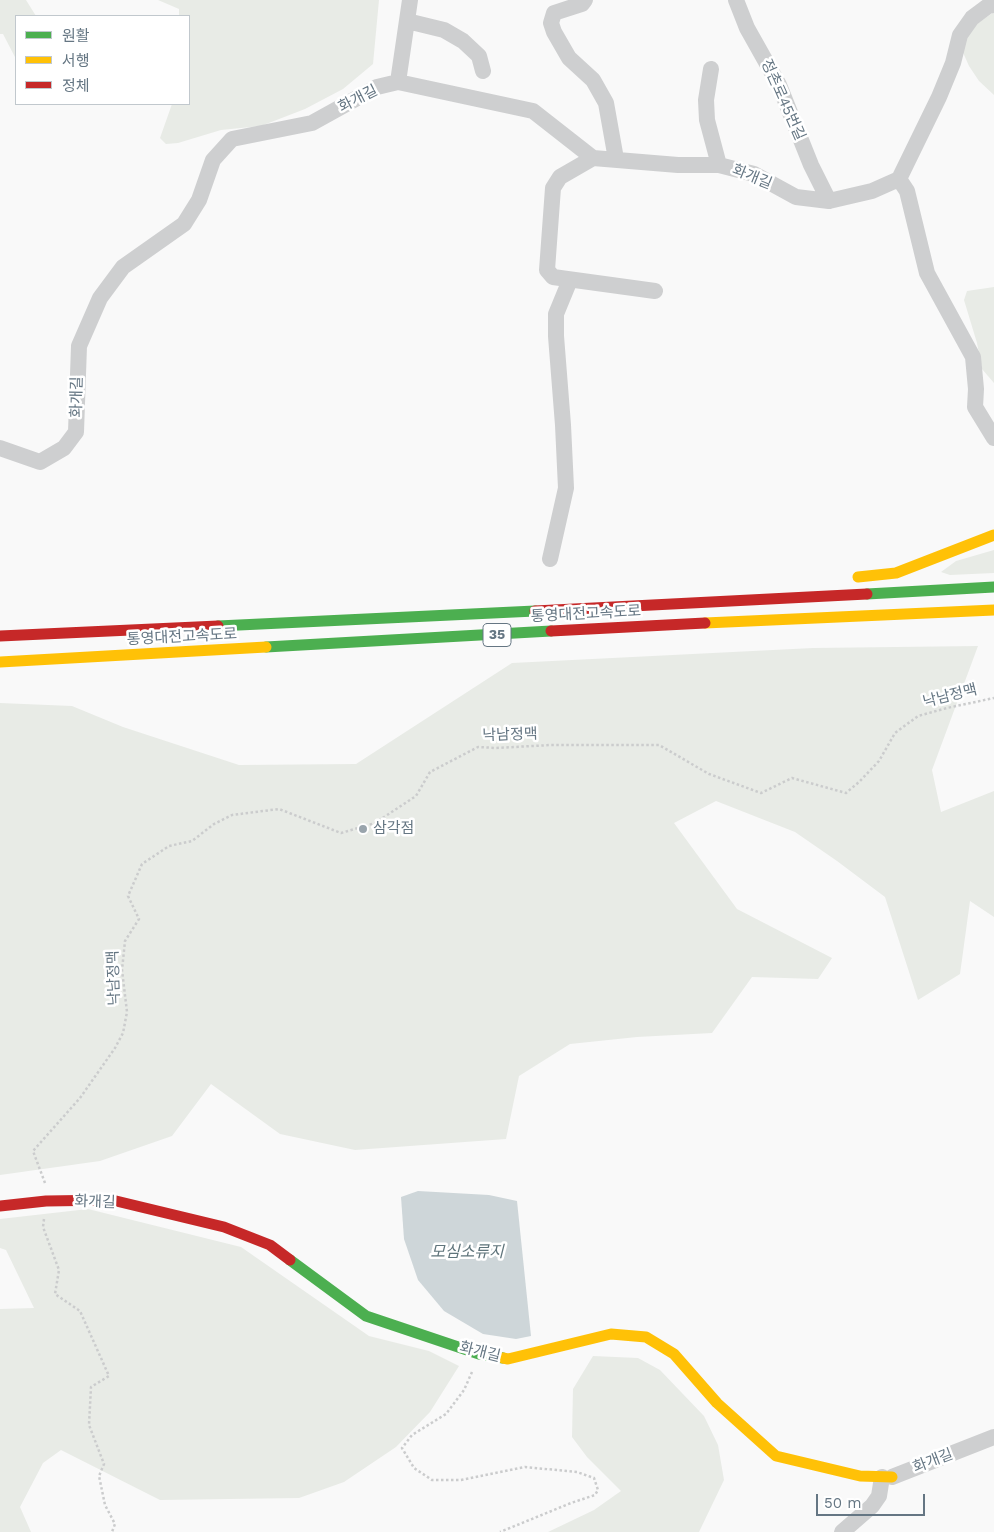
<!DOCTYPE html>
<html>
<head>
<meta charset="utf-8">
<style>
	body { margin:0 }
	#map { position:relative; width:994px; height:1532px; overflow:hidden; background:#f9f9f9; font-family:"Work Sans","Noto Sans KR",sans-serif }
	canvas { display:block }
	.legend { position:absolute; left:15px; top:15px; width:175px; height:90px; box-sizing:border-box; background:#fff; border:1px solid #c1c8cd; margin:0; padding:6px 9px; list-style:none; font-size:15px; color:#657683 }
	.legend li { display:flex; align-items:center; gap:10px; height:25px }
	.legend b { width:25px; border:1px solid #c1c8cd }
	.scale { position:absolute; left:816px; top:1494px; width:109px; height:22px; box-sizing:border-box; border:2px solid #657683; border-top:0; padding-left:6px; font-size:15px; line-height:18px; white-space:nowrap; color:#657683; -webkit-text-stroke:4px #fff; paint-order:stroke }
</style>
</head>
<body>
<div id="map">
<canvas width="994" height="1532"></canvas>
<ul class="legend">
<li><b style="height:6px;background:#4caf50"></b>원활</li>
<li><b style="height:6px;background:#ffc107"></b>서행</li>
<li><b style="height:6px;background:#c62828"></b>정체</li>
</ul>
<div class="scale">50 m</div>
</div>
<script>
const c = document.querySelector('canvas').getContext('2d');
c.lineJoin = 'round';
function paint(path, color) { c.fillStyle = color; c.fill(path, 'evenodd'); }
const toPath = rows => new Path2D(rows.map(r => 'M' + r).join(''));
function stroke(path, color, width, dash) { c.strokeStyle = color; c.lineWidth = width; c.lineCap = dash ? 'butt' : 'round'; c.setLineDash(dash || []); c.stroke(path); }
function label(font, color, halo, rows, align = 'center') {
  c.font = font + ' "Work Sans","Noto Sans KR",sans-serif'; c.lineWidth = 5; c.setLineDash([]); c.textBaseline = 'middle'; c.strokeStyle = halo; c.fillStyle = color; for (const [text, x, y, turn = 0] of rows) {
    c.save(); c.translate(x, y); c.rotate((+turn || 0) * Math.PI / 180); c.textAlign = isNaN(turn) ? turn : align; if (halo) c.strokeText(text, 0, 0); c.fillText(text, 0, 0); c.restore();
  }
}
paint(toPath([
	[0,0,26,0,36,16,16,16,16,59,3,34,0,34],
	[158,0,379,0,373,64,343,89,305,109,261,126,221,130,178,143,166,144,160,138,172,104,189,104,189,16,179,16,179,9],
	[994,12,994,95,979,81,969,66,961,48,965,32],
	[994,287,994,383,982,369,977,343,964,300,967,291],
	[994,550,994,573,950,575,941,572,956,561],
	[978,646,932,770,941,812,994,791,994,917,970,901,960,974,918,1000,885,897,837,861,795,832,716,801,674,823,737,909,832,958,818,979,752,977,712,1033,637,1037,570,1044,519,1076,506,1139,355,1150,280,1134,211,1084,172,1136,100,1161,0,1175,0,703,72,706,123,727,239,765,356,764,512,663,813,648],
	[88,1209,241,1247,369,1336,429,1351,459,1366,430,1412,396,1447,344,1482,299,1498,160,1500,61,1450,43,1463,20,1507,31,1532,0,1532,0,1309,34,1308,6,1250,0,1248,0,1219],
	[593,1356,638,1358,660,1370,704,1416,718,1445,724,1480,699,1532,548,1532,594,1510,621,1491,587,1457,572,1437,573,1389]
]), '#e8ebe6');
paint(toPath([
	[418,1191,489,1195,517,1201,531,1336,516,1339,483,1334,444,1311,418,1280,404,1239,401,1197]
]), '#ced6d9');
stroke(toPath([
	[45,1183,33,1151,80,1098,115,1048,123,1033,127,1012,122,970,125,941,139,919,128,896,142,864,169,846,192,841,214,824,232,815,279,809,341,833,375,823,416,796,430,772,478,747,496,748,551,745,659,745,709,774,761,793,792,778,846,793,859,782,879,761,895,733,918,716,947,708,994,698],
	[44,1219,43,1227,59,1270,55,1294,80,1311,109,1376,91,1387,89,1425,104,1464,99,1476,105,1505,115,1524,112,1532],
	[472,1372,464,1390,446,1414,412,1435,402,1448,414,1468,432,1480,461,1480,525,1467,577,1472,594,1478,598,1490,595,1495,571,1503,500,1532]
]), '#cbcccd', 2.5, [2.5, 2.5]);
stroke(toPath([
	[585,0,582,4,554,13,551,23,554,32,569,58,593,80,606,103,616,159],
	[736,0,747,28,779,85,811,165,829,201],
	[994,5,988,6,972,18,960,35,953,63,939,97,899,179,907,191,927,273,973,357,976,389,975,407,994,438],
	[407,21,444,30,463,41,479,56,483,71],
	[711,69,706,100,707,120,719,165],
	[398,82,410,0],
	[593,158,560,177,553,188,547,270,553,277,655,291],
	[0,448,40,462,64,448,76,432,79,346,100,298,123,267,184,224,199,200,213,160,232,139,312,123,377,87,398,82,533,111,593,158,678,165,719,165,754,174,796,197,829,201,872,191,899,179],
	[550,559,566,488,563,425,556,336,556,314,570,280],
	[892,1477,994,1437],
	[842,1532,872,1506,879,1496,882,1477]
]), '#cecfd0', 16);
stroke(toPath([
	[867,594,994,587],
	[218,626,535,611],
	[266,647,551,631],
	[290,1260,366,1316,479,1354,503,1358]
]), '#4caf50', 11);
stroke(toPath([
	[858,577,896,573,994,535],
	[705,623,994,610],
	[0,662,266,647],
	[503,1358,508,1359,611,1334,646,1337,674,1354,717,1403,776,1456,860,1476,892,1477]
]), '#ffc107', 11);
stroke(toPath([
	[535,611,867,594],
	[551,631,705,623],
	[0,636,218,626],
	[0,1206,46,1201,112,1200,224,1227,270,1245,290,1260]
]), '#c62828', 11);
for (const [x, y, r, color] of [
	[363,829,5,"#99a4ac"]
]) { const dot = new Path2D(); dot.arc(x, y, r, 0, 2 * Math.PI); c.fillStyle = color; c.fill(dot); stroke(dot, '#fff', 2); }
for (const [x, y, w] of [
	[497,635,28]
]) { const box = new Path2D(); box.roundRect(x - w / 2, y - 11.5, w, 23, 4); c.fillStyle = '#fff'; c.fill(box); stroke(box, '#657683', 1); }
label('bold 14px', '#657683', null, [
	["35",497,635]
]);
label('15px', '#657683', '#fff', [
	["화개길",358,99,-27],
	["정촌로45번길",783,100,66],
	["화개길",752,177,22],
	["화개길",77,397,-89],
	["통영대전고속도로",586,614,-3],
	["통영대전고속도로",182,637,-3],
	["낙남정맥",950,696,-14],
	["낙남정맥",510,735,-2],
	["낙남정맥",114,978,-92],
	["화개길",95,1202,2],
	["화개길",480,1352,14],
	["화개길",933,1461,-21]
]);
label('15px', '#657683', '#fff', [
	["삼각점",373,829]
], 'left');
label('italic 16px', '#60757c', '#fff', [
	["모심소류지",467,1252]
]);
</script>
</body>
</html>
